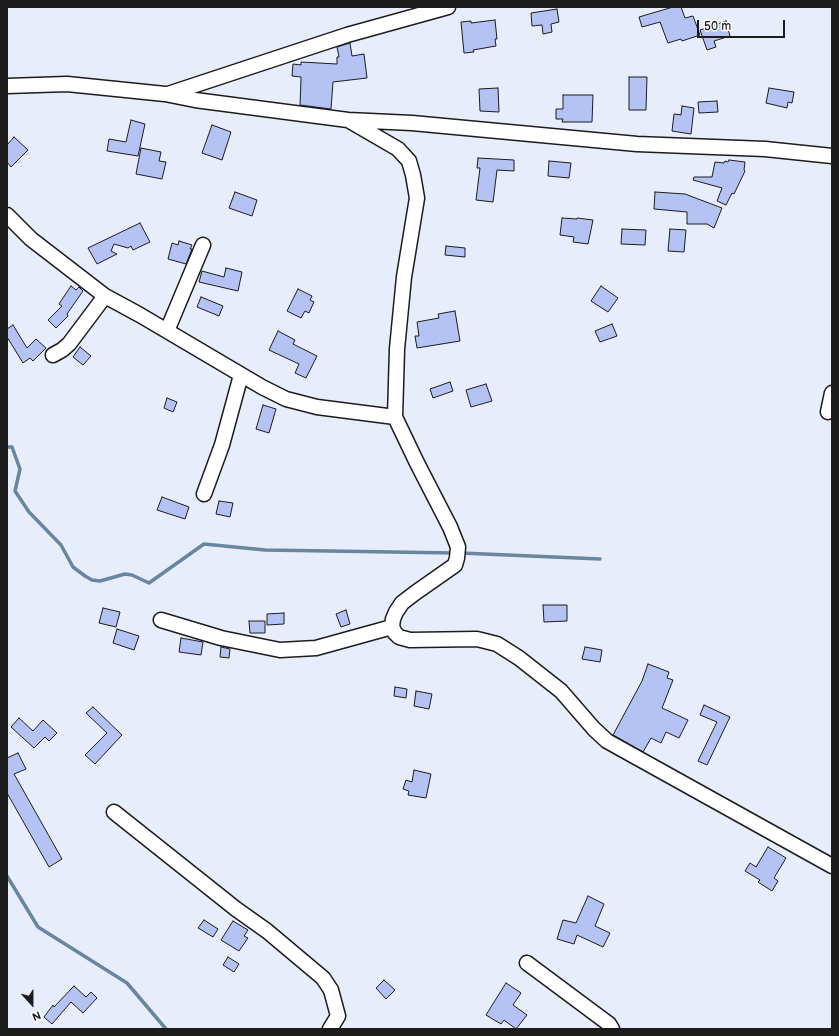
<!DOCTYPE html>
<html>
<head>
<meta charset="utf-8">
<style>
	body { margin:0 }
	#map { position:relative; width:839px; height:1036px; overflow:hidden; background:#e8edfb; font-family:"Balsamiq Sans",sans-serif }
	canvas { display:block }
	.frame { position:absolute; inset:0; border:8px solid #1c1c1c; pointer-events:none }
	.north { position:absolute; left:12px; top:984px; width:40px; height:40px; -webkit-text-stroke:3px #fff; paint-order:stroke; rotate:159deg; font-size:11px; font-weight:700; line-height:16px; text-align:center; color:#1c1c1c }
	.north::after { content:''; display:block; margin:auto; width:14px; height:18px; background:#1c1c1c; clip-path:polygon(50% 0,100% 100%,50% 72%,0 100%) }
	.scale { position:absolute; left:697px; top:20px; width:88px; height:18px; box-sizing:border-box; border:2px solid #1c1c1c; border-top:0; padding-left:5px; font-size:12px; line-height:14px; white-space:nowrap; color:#1c1c1c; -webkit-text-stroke:3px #fff; paint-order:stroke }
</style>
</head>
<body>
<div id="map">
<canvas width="839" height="1036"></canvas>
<div class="frame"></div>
<div class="north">N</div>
<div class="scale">50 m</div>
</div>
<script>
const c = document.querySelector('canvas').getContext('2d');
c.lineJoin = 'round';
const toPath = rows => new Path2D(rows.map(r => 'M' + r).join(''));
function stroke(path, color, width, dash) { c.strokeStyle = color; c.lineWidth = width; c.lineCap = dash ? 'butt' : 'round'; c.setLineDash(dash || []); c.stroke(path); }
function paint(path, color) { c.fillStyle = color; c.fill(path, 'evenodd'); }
stroke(toPath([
	[7,447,12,447,20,469,15,491,29,512,61,545,73,567,85,576,92,580,100,581,125,574,132,575,149,583,204,544,265,550,455,553],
	[461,553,600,559],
	[7,876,38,927,127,983,166,1029]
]), '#68879f', 3.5);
const building = toPath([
	[673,7,681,7,685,18,693,16,700,35,682,41,681,39,668,43,660,22,642,27,639,17,673,7],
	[557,9,559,22,551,24,552,32,543,34,542,25,532,26,531,13,557,9],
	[495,20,497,39,495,39,496,46,473,50,474,52,464,53,461,22,471,21,471,23,495,20],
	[726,21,730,36,714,41,716,47,707,50,700,30,726,21],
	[350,43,352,56,364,54,367,78,333,82,331,109,300,105,301,79,301,77,292,76,293,64,301,65,301,62,337,64,337,57,339,57,337,47,350,43],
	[629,77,647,77,646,110,629,110,629,77],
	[498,88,499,112,480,111,479,89,498,88],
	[769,88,794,92,792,103,788,102,787,108,766,103,769,88],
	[563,95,593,95,592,122,562,122,563,119,556,119,556,109,563,109,563,95],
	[717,101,718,112,699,113,698,102,717,101],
	[682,106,694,108,691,134,672,131,674,114,681,115,682,106],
	[131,120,145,124,138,156,107,151,109,139,126,142,131,120],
	[212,125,231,132,222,160,202,153,212,125],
	[14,137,28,150,11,167,7,162,7,145,14,137],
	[141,148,161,152,159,161,166,162,162,179,136,174,141,148],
	[478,158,514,160,514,171,497,170,493,202,476,200,480,168,477,168,478,158],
	[729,160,745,162,744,170,745,171,734,194,732,193,726,205,717,201,722,188,693,180,694,177,712,177,715,162,724,163,725,161,728,162,729,160],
	[549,161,571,163,569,178,548,176,549,161],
	[235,192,257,200,252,216,229,208,235,192],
	[655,192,685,194,722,208,714,228,707,224,687,224,687,212,654,209,655,192],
	[562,218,577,219,577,218,593,220,588,244,573,242,574,237,560,235,562,218],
	[140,223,150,242,133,250,131,246,128,248,114,244,111,251,117,254,97,264,88,248,140,223],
	[622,229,646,230,645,245,621,244,622,229],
	[670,229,686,230,684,252,668,251,670,229],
	[179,241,192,245,190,249,192,249,186,264,168,259,172,243,178,245,179,241],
	[446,246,465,248,465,257,445,255,446,246],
	[226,268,242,272,238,291,199,282,202,271,224,277,226,268],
	[71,286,76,290,79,287,83,291,67,314,68,316,56,328,48,320,62,306,59,304,71,286],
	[601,286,618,298,608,312,591,301,601,286],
	[298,289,312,296,310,300,314,302,309,313,305,311,301,318,287,311,298,289],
	[201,297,223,306,219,316,197,307,201,297],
	[455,311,460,341,417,348,415,336,419,336,417,322,439,318,438,314,455,311],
	[612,324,617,336,600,342,595,331,612,324],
	[13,325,27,348,36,339,46,348,33,361,30,358,23,363,7,337,7,329,13,325],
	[278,331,295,340,293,344,317,356,306,378,295,373,299,364,269,350,278,331],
	[80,347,91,356,83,365,73,357,80,347],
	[450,382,453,391,433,398,430,389,450,382],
	[486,384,492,401,471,407,466,390,486,384],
	[167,398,177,402,173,412,164,408,167,398],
	[263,405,276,409,269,433,256,429,263,405],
	[162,497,189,507,185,519,157,510,162,497],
	[219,501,233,503,230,517,216,514,219,501],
	[543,605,567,605,567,621,544,622,543,605],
	[103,608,120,612,116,627,99,623,103,608],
	[346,610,350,624,341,627,336,614,346,610],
	[284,613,284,624,267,625,267,614,284,613],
	[249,621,265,621,265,633,250,633,249,621],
	[117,629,139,636,134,650,113,643,117,629],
	[181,638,203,642,201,655,179,652,181,638],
	[221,647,230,649,229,658,220,657,221,647],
	[585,647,602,650,600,662,582,659,585,647],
	[648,664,669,672,667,678,673,680,662,708,688,720,679,738,666,732,661,743,651,738,643,752,613,735,642,681,648,664],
	[395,687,407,689,406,698,394,696,395,687],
	[416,691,432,694,429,709,414,706,416,691],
	[704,705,730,717,707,765,698,761,717,722,700,715,704,705],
	[93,707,122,735,95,764,85,755,107,733,86,713,93,707],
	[19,718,33,731,43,720,57,733,49,741,45,737,34,748,11,727,19,718],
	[18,753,26,769,14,774,62,859,49,867,7,793,7,758,18,753],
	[414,770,431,774,426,798,408,795,409,791,403,789,406,780,412,782,414,770],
	[768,847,786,858,774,878,778,881,772,891,758,882,760,880,745,871,750,863,756,867,768,847],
	[588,896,604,904,595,926,610,933,603,947,577,935,574,944,557,939,563,920,576,923,588,896],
	[204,920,218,929,213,937,198,928,204,920],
	[233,921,248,930,244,936,248,938,239,951,221,940,233,921],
	[228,957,239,964,234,972,223,965,228,957],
	[384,980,395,990,386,999,376,988,384,980],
	[506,983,521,993,513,1005,527,1015,516,1029,504,1020,501,1024,486,1015,506,983],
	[74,986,86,997,91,992,97,998,83,1013,71,1002,52,1024,44,1017,53,1005,54,1007,74,986]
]);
paint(building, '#b4c3f3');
stroke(building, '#1c1c1c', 1);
const minor = toPath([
	[7,86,67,84,165,94,195,100,348,120,412,123,637,144,765,149,832,156],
	[168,94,347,35,448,7],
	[348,120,398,149,409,161,413,175,417,198,404,277,397,349,395,417,417,463,450,527,458,547,457,558,455,565,415,593,402,603,396,612,393,619,392,627,395,633,399,637,410,640,477,639,497,644,519,658,561,691,594,729,607,741,832,866],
	[7,215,31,239,105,296,140,315,262,387,286,399,317,407,395,417],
	[167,331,203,245],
	[53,355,62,350,69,344,105,296],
	[828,412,832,393],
	[204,494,222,445,241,375],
	[161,620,221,638,280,650,316,648,392,627],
	[114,812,236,909,267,931,323,978,331,990,338,1016,330,1029],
	[527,963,609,1024,612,1029]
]);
stroke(minor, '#1c1c1c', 17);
stroke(minor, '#fff', 14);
</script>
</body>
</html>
